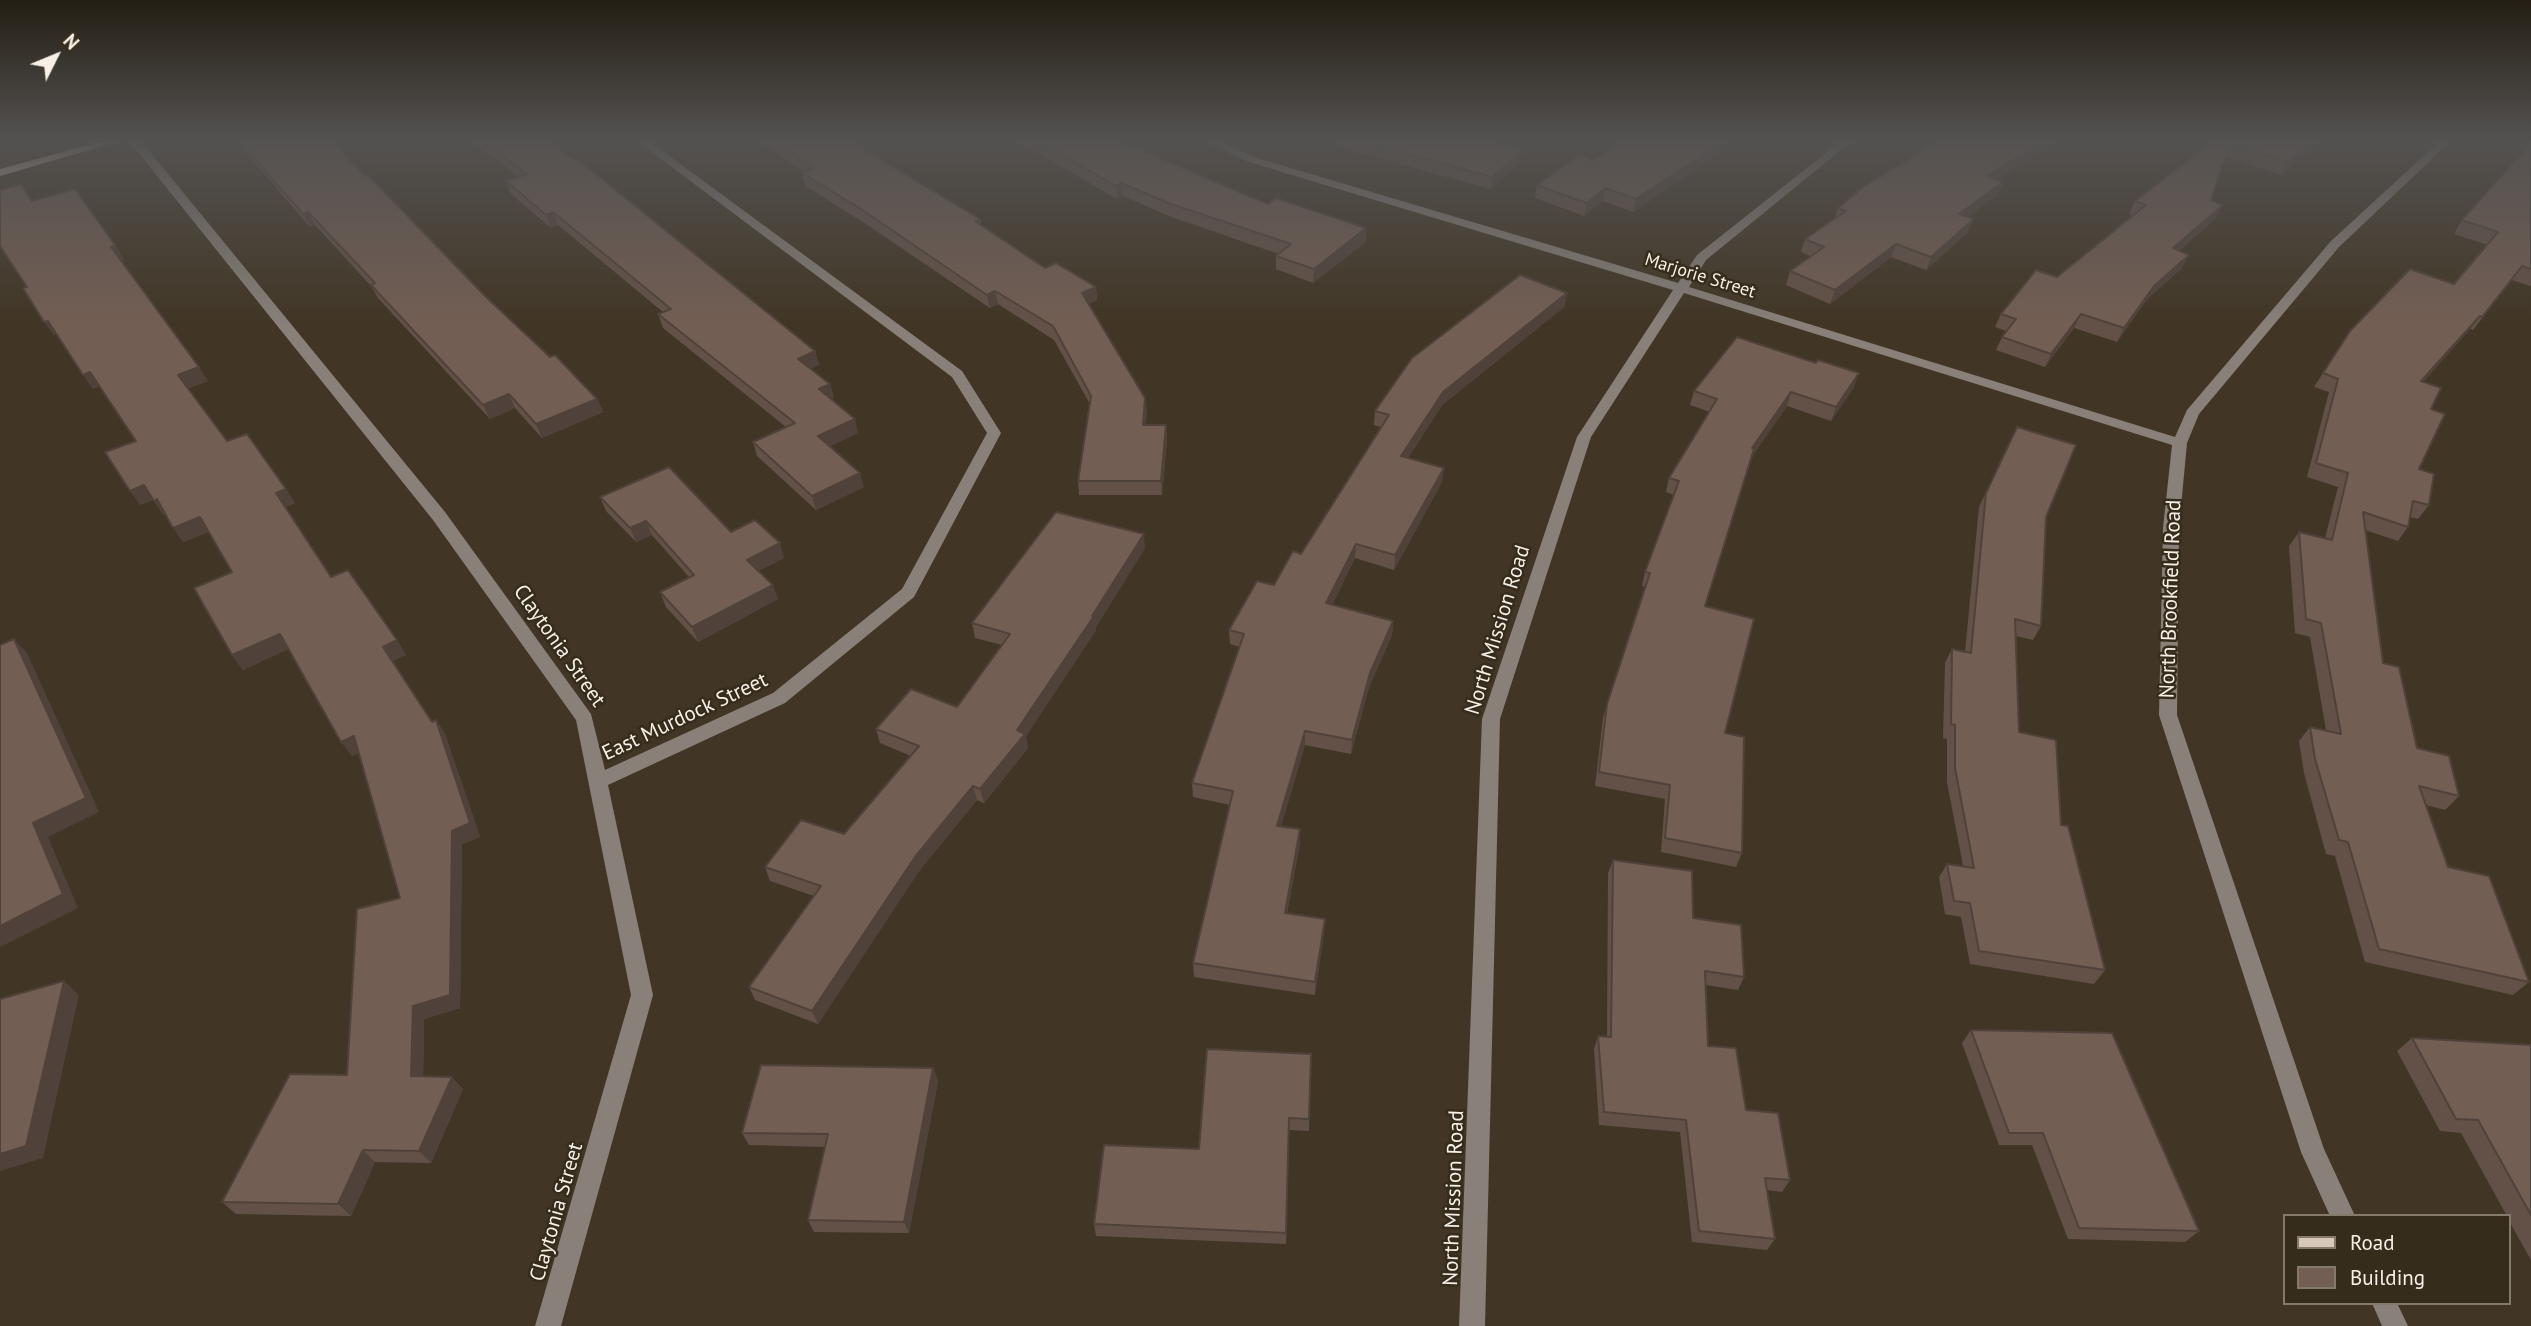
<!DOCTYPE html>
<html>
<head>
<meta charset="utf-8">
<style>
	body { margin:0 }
	#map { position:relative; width:2531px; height:1326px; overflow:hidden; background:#413625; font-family:"PT Sans",sans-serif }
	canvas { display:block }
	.legend { position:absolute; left:2283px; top:1214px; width:228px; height:91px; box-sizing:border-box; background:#362c1b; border:2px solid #837a6c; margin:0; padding:9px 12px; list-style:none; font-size:21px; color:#f7f0e6 }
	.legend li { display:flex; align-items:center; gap:14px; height:35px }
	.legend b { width:35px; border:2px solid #837a6c }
	.north { position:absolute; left:21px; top:21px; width:70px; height:70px; -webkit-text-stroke:5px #362c1b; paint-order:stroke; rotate:47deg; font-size:19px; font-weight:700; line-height:28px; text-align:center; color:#f7f0e6 }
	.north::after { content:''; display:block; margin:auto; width:24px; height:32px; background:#f7f0e6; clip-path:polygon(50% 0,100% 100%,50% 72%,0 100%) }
</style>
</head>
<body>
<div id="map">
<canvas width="2531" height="1326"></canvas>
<ul class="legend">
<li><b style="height:9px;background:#d8c8b9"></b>Road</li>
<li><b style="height:19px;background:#735e53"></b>Building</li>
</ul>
<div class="north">N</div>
</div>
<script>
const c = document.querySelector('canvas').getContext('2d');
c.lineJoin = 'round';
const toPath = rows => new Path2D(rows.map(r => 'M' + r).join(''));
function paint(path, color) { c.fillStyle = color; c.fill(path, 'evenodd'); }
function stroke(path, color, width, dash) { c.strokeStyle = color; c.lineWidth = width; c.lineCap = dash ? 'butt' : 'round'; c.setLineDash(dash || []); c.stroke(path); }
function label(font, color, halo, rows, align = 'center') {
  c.font = font + ' "PT Sans",sans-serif'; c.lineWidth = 5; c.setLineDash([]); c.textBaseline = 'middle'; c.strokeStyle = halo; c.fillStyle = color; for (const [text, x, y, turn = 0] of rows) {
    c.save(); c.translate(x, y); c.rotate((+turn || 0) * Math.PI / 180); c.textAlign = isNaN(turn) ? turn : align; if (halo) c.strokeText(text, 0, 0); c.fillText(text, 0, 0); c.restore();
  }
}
paint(toPath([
	[129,141,141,141,445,512,591,714,605,770,773,693,902,589,987,433,952,377,637,141,649,141,962,371,1001,433,914,597,785,703,608,785,653,995,561,1326,535,1326,631,995,576,720,433,520,129,141],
	[1205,141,1219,141,1257,158,1678,283,1697,255,1841,141,1852,141,1706,260,1689,287,2175,437,2187,410,2331,241,2440,141,2451,141,2339,247,2199,414,2187,443,2179,528,2177,715,2324,1149,2355,1216,2330,1216,2301,1152,2159,715,2163,528,2172,445,1684,293,1591,437,1500,719,1485,1326,1459,1326,1482,719,1577,437,1673,290,1249,162,1205,141],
	[2372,1303,2397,1303,2408,1326,2382,1326,2372,1303]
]), '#888079');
paint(toPath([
	[103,141,120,141,0,176,0,169,103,141]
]), '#d8c8b9');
paint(toPath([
	[238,141,365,176,485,296,550,357,597,399,603,412,542,438,515,408,490,419,378,298,371,286,315,225,310,227,245,152],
	[471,141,549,141,815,351,819,365,810,369,830,384,834,398,831,399,858,433,830,446,864,487,816,510,757,456,753,442,786,427,663,328,658,314,663,312,558,225,551,228,511,194,506,181,519,177],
	[759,141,850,141,980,219,981,225,1045,268,1096,287,1097,300,1089,304,1145,398,1147,412,1145,425,1166,425,1167,439,1162,495,1079,495,1078,481,1090,404,1054,340,998,304,990,308,860,220,805,186,802,173,804,172],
	[1017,141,1115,141,1133,151,1268,204,1366,228,1366,242,1313,283,1276,269,1276,256,1279,254,1169,216,1123,196,1117,199],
	[1334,141,1486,141,1520,163,1491,189,1341,148,1342,145,1334,142],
	[1623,141,1733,141,1723,147,1721,153,1633,212,1603,201,1584,216,1535,198,1537,185,1592,160],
	[1938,141,2057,141,1997,180,2003,182,1998,195,1968,217,1968,232,1926,270,1891,257,1830,304,1786,285,1790,271,1810,256,1801,252,1805,239,1834,219,1838,208],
	[2213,141,2323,141,2281,175,2226,157,2211,200,2216,218,2179,251,2182,268,2147,299,2117,342,2074,328,2045,367,1996,350,2002,337,2006,331,1995,327,2001,314,2057,277,2133,215,2129,214,2135,201],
	[2531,143,2531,286,2512,280,2473,330,2470,329,2423,382,2431,409,2419,469,2429,505,2418,519,2410,517,2408,527,2398,541,2365,530,2383,663,2417,748,2459,796,2445,810,2426,805,2448,867,2529,982,2513,995,2365,962,2335,856,2326,854,2304,773,2299,741,2310,727,2326,730,2310,637,2295,633,2289,546,2299,532,2325,538,2338,487,2307,477,2329,392,2314,387,2350,331,2454,284,2488,245,2454,234,2462,220],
	[33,201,115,245,124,259,121,260,208,381,188,388,227,441,286,489,295,503,285,507,331,577,397,640,406,655,393,661,432,722,436,720,445,734,480,837,462,844,460,1008,424,1019,423,1076,463,1089,431,1163,375,1162,351,1216,236,1214,222,1202,347,1075,400,898,359,752,352,756,288,649,243,670,232,655,232,572,208,532,183,542,165,514,164,515,153,500,140,505,136,441,100,386,93,389,57,335,54,335,27,287],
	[1567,293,1564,307,1442,405,1408,458,1442,482,1394,570,1355,558,1332,605,1393,621,1392,635,1369,687,1351,754,1305,745,1281,826,1300,829,1300,843,1287,913,1325,919,1324,932,1315,995,1194,977,1193,963,1230,805,1193,797,1192,783,1240,647,1230,644,1229,630,1274,585,1301,554,1381,427,1374,425,1375,411],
	[1854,387,1831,421,1787,406,1753,455,1705,606,1725,733,1742,853,1736,867,1661,852,1665,799,1595,786,1603,718,1607,704,1646,587,1642,586,1645,572,1674,495,1666,492,1669,478,1710,412,1690,405,1694,391],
	[2017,427,2046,517,2041,626,2033,640,2016,636,2019,732,2061,825,2105,970,2094,984,1970,964,1961,917,1945,914,1939,877,1947,864,1963,866,1947,782,1947,739,1943,738,1945,663,1952,649,1965,652,1979,507],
	[600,497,731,532,784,558,758,571,778,599,698,642,666,607,660,592,689,577,652,535,636,542,606,511],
	[1145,548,1096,627,1096,630,1026,736,1028,748,984,803,977,800,919,871,818,1024,755,1000,749,987,814,896,770,881,765,867,844,834,911,756,880,743,876,729,957,707,1002,645,975,638,972,623],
	[1613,860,1693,918,1744,977,1738,990,1706,985,1708,1046,1746,1110,1790,1180,1782,1192,1767,1190,1775,1239,1767,1250,1692,1242,1680,1132,1599,1125,1594,1049,1598,1036,1607,1037,1608,873],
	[1971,1030,2199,1231,2185,1242,2068,1239,2032,1145,1999,1145,1962,1043],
	[2412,1038,2531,1045,2531,1260,2508,1219,2508,1216,2507,1216,2461,1133,2440,1131,2397,1051],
	[1311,1054,1309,1131,1289,1130,1286,1244,1096,1236,1094,1224,1199,1149],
	[933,1068,938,1081,909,1233,814,1232,808,1220,826,1147,749,1145,742,1133]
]), '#635147');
paint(toPath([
	[1718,141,1733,141,1723,147,1721,153,1633,212,1636,199],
	[2043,141,2057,141,1982,189,1987,176],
	[2315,141,2323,141,2281,175,2288,162],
	[1522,151,1520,163,1491,189,1492,177],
	[2003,182,1998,195,1954,227,1959,214],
	[1122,183,1123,196,1117,199,1116,186],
	[1605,188,1603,201,1584,216,1587,203],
	[2223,205,2216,218,2166,262,2173,248],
	[308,212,315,225,310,227,303,214],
	[553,212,558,225,551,228,546,215],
	[1974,219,1968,232,1926,270,1931,257],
	[1366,228,1366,242,1313,283,1314,269],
	[1896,244,1891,257,1830,304,1835,290],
	[115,245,124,259,120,260,111,247],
	[2189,255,2182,268,2147,299,2117,342,2124,328,2154,286],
	[1096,287,1097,300,1084,307,1082,293],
	[995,291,998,304,990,308,987,295],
	[1567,293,1564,307,1442,405,1400,470,1401,456,1443,392],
	[2081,314,2074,328,2045,367,2051,354],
	[2480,316,2470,329,2411,395,2421,381],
	[48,321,57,334,54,335,44,322],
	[815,351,819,365,802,373,798,359],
	[199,367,208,381,187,389,178,375],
	[90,372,100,386,93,389,83,375],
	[1859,373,1854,387,1831,421,1836,407],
	[830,384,834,398,822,403,819,389],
	[1791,392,1787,406,1753,455,1752,448],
	[509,394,515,408,490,419,483,405],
	[1145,398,1147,412,1144,439,1143,425],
	[597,399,603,412,542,438,536,424],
	[855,419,858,433,822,450,818,436],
	[1166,425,1167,439,1162,495,1161,481],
	[1444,468,1442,482,1394,570,1395,555],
	[860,473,864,487,816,510,812,496],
	[144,485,154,499,140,505,130,491],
	[286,489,295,503,285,507,276,493],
	[157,499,167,514,164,515,154,501],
	[200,517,210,532,183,542,173,528],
	[646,521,652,535,636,542,630,528],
	[1144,534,1145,548,1096,627,1096,630,1026,736,1028,748,984,803,980,789],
	[780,543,784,558,752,574,747,560],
	[1356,544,1355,558,1326,618,1326,603],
	[773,585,778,599,698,642,692,627],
	[1393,621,1392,635,1369,687,1351,754,1352,740,1370,673],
	[280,634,290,648,243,670,232,655],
	[14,639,27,653,99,812,48,837,78,908,0,947,0,926,33,823],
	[397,640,406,655,393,661,383,647],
	[436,720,445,734,480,837,462,844,460,1008,424,1019,423,1089,411,1076,413,1006],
	[1305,731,1305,745,1277,840,1277,826],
	[354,736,364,750,352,756,341,742],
	[973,786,977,800,919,871,818,1024,812,1011,915,857],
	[1300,829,1300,843,1284,926,1285,913],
	[1325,919,1324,932,1315,995,1315,982],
	[64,981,79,995,43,1158,0,1171,0,1154],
	[933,1068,938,1081,909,1233,904,1222],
	[452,1077,463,1089,431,1163,419,1151],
	[363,1150,375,1162,351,1216,338,1204]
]), '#50423a');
const building = toPath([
	[239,141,332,141,365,176,368,175,485,296,550,357,555,355,597,399,536,424,509,394,483,405,371,285,375,283,308,212,303,214,239,141],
	[482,141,549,141,573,159,576,158,815,351,798,359,830,384,819,389,855,419,818,436,860,473,812,496,753,442,795,423,658,314,671,309,553,212,546,215,506,181,527,174,482,141],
	[774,141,850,141,980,219,975,221,1045,268,1056,263,1096,287,1082,293,1145,398,1143,425,1166,425,1161,481,1078,481,1091,396,1053,326,995,291,987,295,858,207,802,173,814,168,774,141],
	[1037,141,1115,141,1133,151,1138,149,1268,204,1276,198,1366,228,1314,269,1276,256,1291,244,1168,203,1122,183,1116,186,1037,141],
	[1360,141,1486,141,1522,151,1492,177,1360,141],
	[1623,141,1724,141,1636,199,1605,188,1587,203,1537,185,1578,155,1592,160,1623,141],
	[1938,141,2043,141,1987,176,2003,182,1959,214,1974,219,1931,257,1896,244,1835,290,1790,271,1824,247,1805,239,1846,211,1838,208,1863,187,1938,141],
	[2213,141,2315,141,2288,162,2230,143,2211,200,2223,205,2173,248,2189,255,2154,286,2124,328,2081,314,2051,354,2002,337,2016,319,2001,314,2036,270,2057,277,2146,205,2135,201,2213,141],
	[2531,143,2531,269,2522,266,2482,317,2480,316,2421,381,2441,388,2431,409,2445,414,2419,469,2434,474,2429,505,2413,501,2408,527,2363,512,2383,663,2399,667,2417,748,2449,756,2459,796,2419,786,2448,867,2489,876,2529,982,2379,949,2348,842,2339,840,2315,759,2310,727,2341,734,2321,623,2306,619,2299,532,2332,540,2348,473,2316,463,2338,379,2323,373,2350,331,2410,269,2454,284,2498,232,2462,220,2531,143],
	[21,184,32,201,75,189,115,245,111,247,199,367,178,375,227,441,247,434,286,489,276,493,331,577,348,570,397,640,383,647,432,722,436,720,470,823,452,831,450,995,413,1006,411,1076,452,1077,419,1151,363,1150,338,1204,222,1202,290,1074,347,1075,357,909,400,898,354,736,341,742,280,634,232,655,194,588,232,572,200,517,173,528,157,499,154,501,144,485,130,491,105,452,136,441,90,372,83,375,48,321,44,322,23,288,27,287,0,246,0,190,21,184],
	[1520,275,1567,293,1443,392,1401,456,1444,468,1395,555,1356,544,1326,603,1393,621,1370,673,1352,740,1305,731,1277,826,1300,829,1285,913,1325,919,1315,982,1193,963,1233,791,1192,783,1244,634,1229,630,1257,581,1274,585,1293,551,1301,554,1389,415,1375,411,1412,358,1520,275],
	[1737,337,1816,363,1818,360,1859,373,1836,407,1791,392,1752,448,1754,449,1705,606,1754,619,1725,733,1744,737,1742,853,1665,838,1670,785,1599,772,1607,704,1650,573,1645,572,1679,481,1669,478,1717,399,1694,391,1737,337],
	[2017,427,2076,445,2046,517,2041,626,2015,619,2019,732,2056,740,2061,825,2068,826,2105,970,1979,951,1970,903,1954,901,1947,864,1974,868,1955,768,1955,725,1951,724,1952,649,1971,653,1986,493,2017,427],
	[669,467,731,532,755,520,780,543,747,560,773,585,692,627,660,592,694,575,646,521,630,528,600,497,669,467],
	[1056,512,1144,534,1092,616,1094,616,1017,730,1025,734,980,789,973,786,915,857,812,1011,749,987,821,886,765,867,801,820,844,834,919,746,876,729,911,689,957,707,1010,634,972,623,1056,512],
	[14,639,86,798,33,823,63,894,0,926,0,645,14,639],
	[1613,860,1692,871,1693,918,1741,925,1744,977,1705,971,1708,1046,1736,1048,1746,1110,1778,1113,1790,1180,1765,1178,1775,1239,1699,1231,1686,1120,1604,1112,1598,1036,1611,1037,1613,860],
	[64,981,26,1146,0,1154,0,999,64,981],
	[1971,1030,2112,1033,2199,1231,2079,1228,2043,1133,2009,1133,1971,1030],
	[2412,1038,2531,1045,2531,1215,2478,1120,2456,1119,2412,1038],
	[1207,1049,1311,1054,1309,1119,1289,1118,1286,1233,1094,1224,1104,1145,1199,1149,1207,1049],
	[761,1065,933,1068,904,1222,808,1220,828,1134,742,1133,761,1065]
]);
paint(building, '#735e53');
stroke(building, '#50423a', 2);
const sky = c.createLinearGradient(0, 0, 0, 326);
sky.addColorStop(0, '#241e14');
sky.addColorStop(0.43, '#545251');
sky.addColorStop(1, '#54525100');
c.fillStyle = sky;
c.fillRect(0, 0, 2531, 326);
label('18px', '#f7f0e6', '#362c1b', [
	["Marjorie Street",1700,276,17]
]);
label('21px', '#f7f0e6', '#362c1b', [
	["North Brookfield Road",2171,599,-88],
	["North Mission Road",1498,630,-73],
	["Claytonia Street",559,646,55],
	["East Murdock Street",685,717,-25],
	["North Mission Road",1454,1198,-88],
	["Claytonia Street",557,1212,-74]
]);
</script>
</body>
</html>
